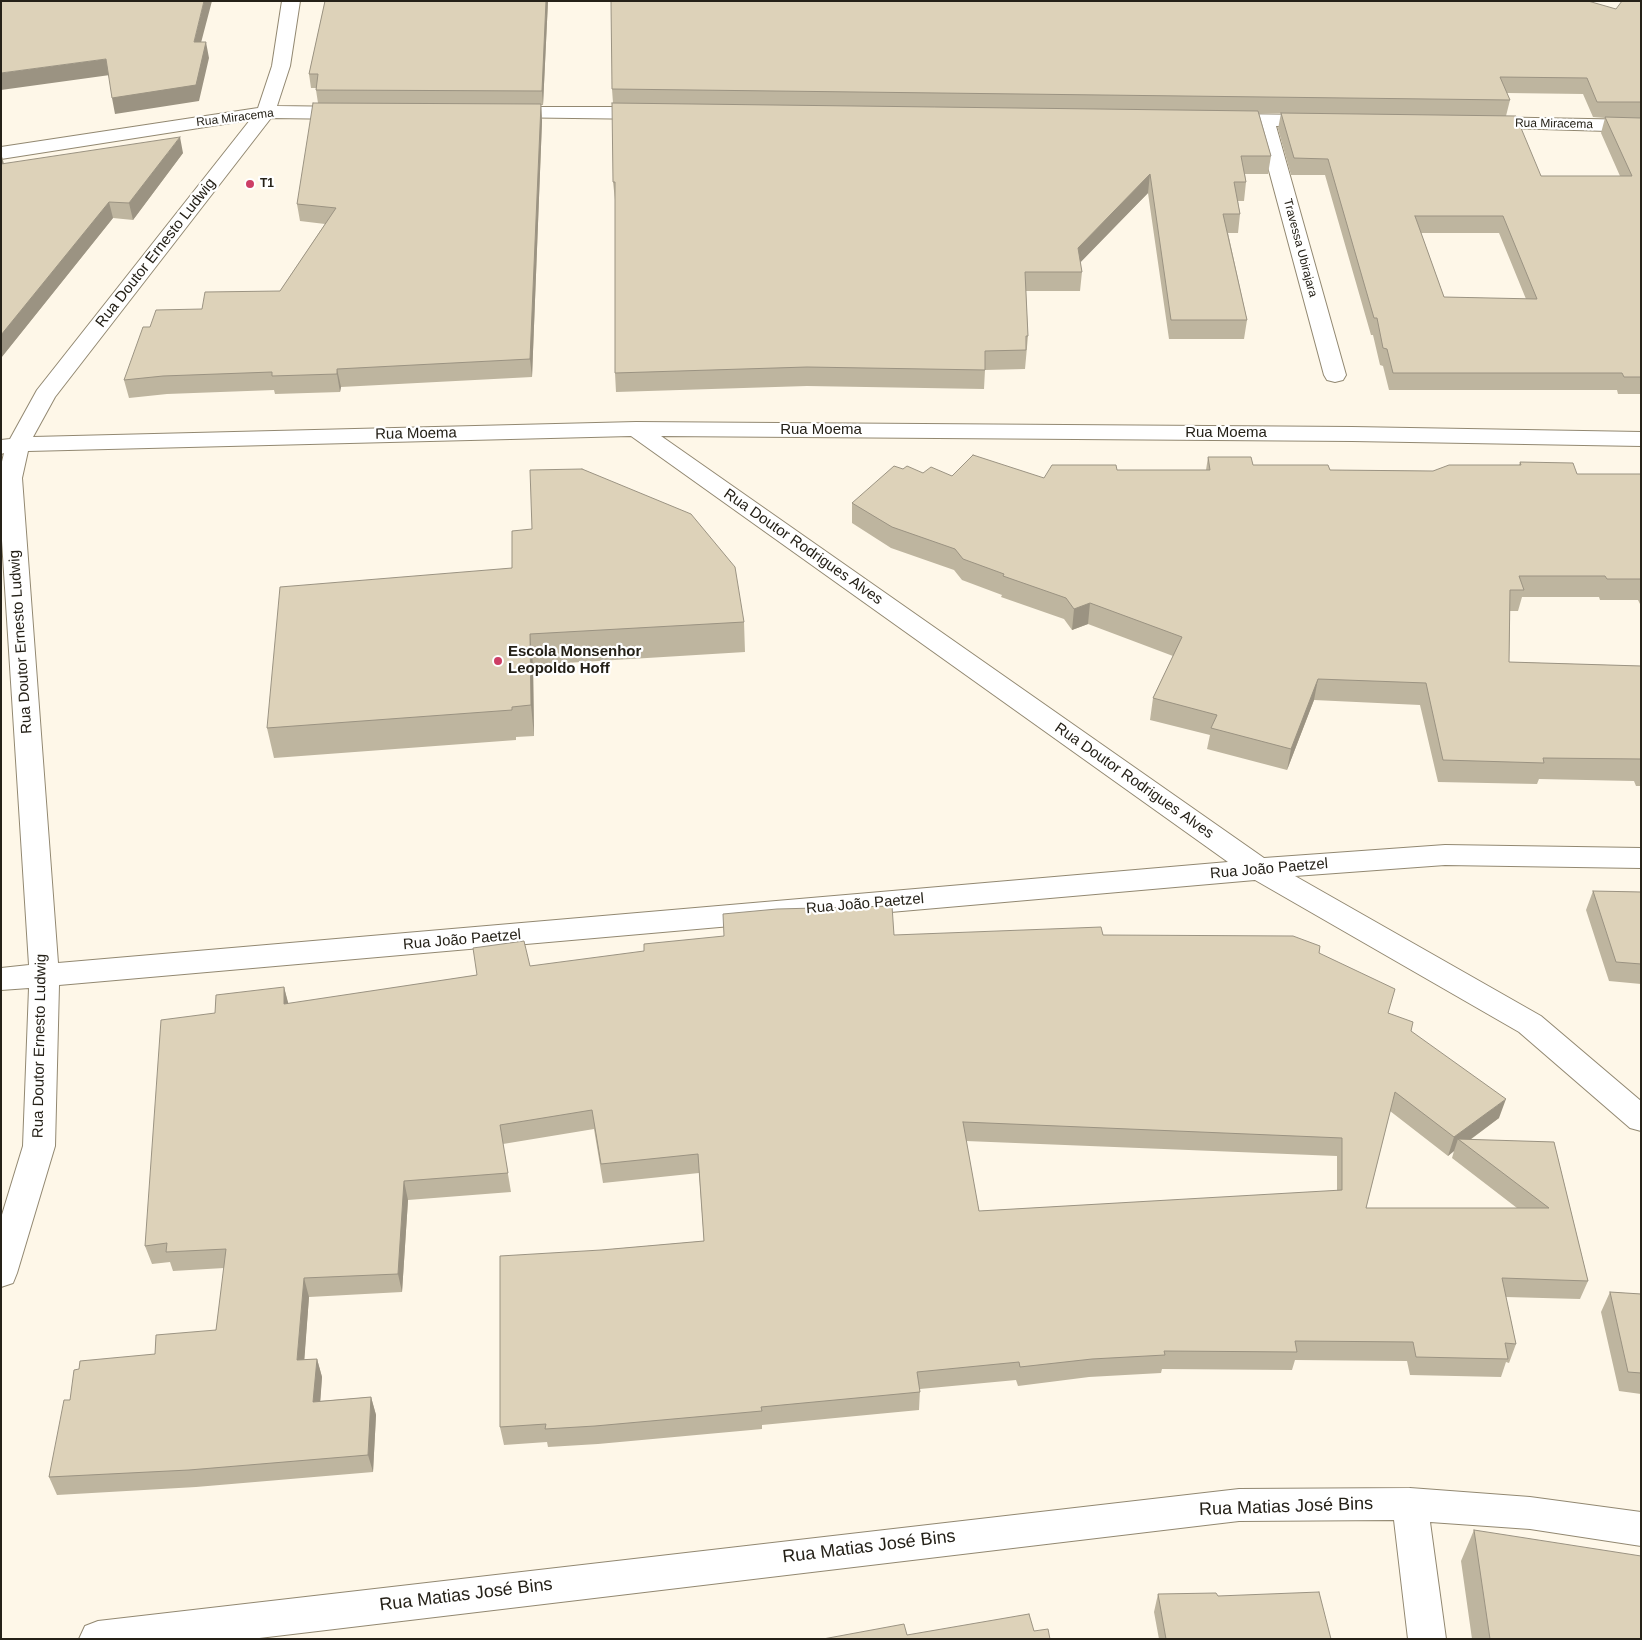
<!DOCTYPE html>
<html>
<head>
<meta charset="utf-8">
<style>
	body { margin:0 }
	#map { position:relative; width:1642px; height:1640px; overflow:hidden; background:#fef7e8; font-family:Helvetica,sans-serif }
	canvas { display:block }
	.frame { position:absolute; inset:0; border:2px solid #252118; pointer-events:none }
</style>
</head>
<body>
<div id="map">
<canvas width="1642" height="1640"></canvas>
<div class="frame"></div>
</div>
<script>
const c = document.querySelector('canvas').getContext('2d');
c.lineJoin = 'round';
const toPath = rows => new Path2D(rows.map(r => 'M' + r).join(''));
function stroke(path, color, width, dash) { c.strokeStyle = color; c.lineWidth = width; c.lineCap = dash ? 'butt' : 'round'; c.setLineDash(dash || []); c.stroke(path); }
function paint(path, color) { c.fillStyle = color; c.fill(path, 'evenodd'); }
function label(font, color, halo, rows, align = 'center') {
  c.font = font + ' Helvetica,sans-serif'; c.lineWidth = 4.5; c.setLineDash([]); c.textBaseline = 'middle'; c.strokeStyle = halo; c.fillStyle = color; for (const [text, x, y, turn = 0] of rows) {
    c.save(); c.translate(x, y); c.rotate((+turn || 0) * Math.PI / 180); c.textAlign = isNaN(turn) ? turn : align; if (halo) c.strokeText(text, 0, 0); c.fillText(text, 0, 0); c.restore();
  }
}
const minor = toPath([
	[282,1,300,1,290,66,277,106,349,107,356,109,359,113,356,117,349,119,271,118,55,397,33,437,636,422,1352,427,1641,432,1641,446,1352,441,661,436,1264,858,1445,845,1641,848,1641,868,1445,865,1295,876,1541,1016,1641,1101,1641,1131,1630,1128,1519,1032,1255,880,59,985,55,1146,17,1273,13,1283,1,1287,1,1218,23,1146,29,988,1,990,1,968,29,965,1,525,1,466,4,453,1,454,1,440,10,439,37,390,250,120,1,159,1,147,258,108,272,66,282,1],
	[631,436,1228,862,58,963,22,478,28,451,631,436],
	[505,107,649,107,656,109,659,113,656,117,649,119,498,117,495,113,498,109,505,107],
	[1225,114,1317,115,1324,117,1327,121,1324,125,1317,127,1276,126,1346,375,1343,380,1335,382,1327,380,1324,375,1257,126,1218,124,1215,120,1218,116,1225,114],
	[1482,117,1641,120,1641,132,1475,127,1472,123,1475,119,1482,117],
	[1410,1488,1530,1497,1641,1512,1641,1546,1530,1529,1430,1522,1446,1639,1408,1639,1394,1520,1239,1521,251,1639,79,1639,85,1626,98,1621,1239,1489,1410,1488]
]);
stroke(minor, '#928871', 2);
paint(minor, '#fff');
paint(toPath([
	[325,1,548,1,543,105,541,105,542,121,532,377,341,387,340,392,275,394,274,390,167,394,129,398,124,380,150,327,202,309,280,291,325,224,300,221,297,204,318,103,316,90,316,88,311,88,309,74],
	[1641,1,1641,394,1618,394,1617,390,1389,390,1383,366,1380,365,1373,335,1371,335,1325,175,1291,175,1278,129,1281,113,1259,113,1271,156,1268,174,1245,174,1246,182,1244,201,1238,201,1240,214,1238,233,1228,233,1247,320,1244,339,1169,339,1148,193,1080,262,1082,272,1080,291,1026,291,1028,336,1025,369,985,370,984,389,807,386,616,392,615,373,615,200,613,182,613,103,612,89,1616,9],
	[1507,93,1583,94,1593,117,1605,118,1601,133,1620,176,1541,176,1506,116,1510,100],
	[1421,233,1499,233,1526,299,1444,297],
	[1,153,4,164,183,153,133,220,113,218,1,358],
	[1208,457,1253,465,1330,470,1433,471,1519,465,1520,462,1577,474,1641,474,1641,606,1638,600,1600,600,1599,597,1522,597,1518,611,1510,611,1509,662,1641,666,1641,786,1636,786,1634,781,1539,779,1537,784,1438,782,1420,705,1314,700,1287,770,1207,749,1210,735,1150,720,1153,698,1173,656,1088,624,1072,630,1064,619,1001,597,1002,595,962,580,954,570,891,548,852,523,852,503,903,469,923,473,952,476,1044,478,1117,470,1206,470],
	[512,568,744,622,745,652,533,665,534,736,516,737,516,740,274,758,267,728],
	[1593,891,1641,892,1641,984,1609,981,1586,910],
	[894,935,1103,935,1319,953,1388,1013,1411,1031,1499,1118,1470,1140,1554,1142,1588,1281,1580,1299,1506,1297,1516,1344,1509,1363,1506,1362,1501,1377,1410,1375,1407,1361,1295,1360,1292,1370,1162,1369,1161,1373,1089,1377,1018,1386,1016,1380,920,1389,919,1410,762,1425,762,1429,598,1444,548,1447,547,1442,504,1445,500,1427,601,1250,704,1241,699,1173,603,1183,594,1129,503,1144,511,1192,408,1200,402,1292,309,1297,304,1360,317,1359,322,1377,320,1401,371,1397,376,1415,373,1472,196,1487,57,1495,49,1477,70,1400,155,1354,216,1330,224,1268,173,1271,170,1262,152,1264,145,1246,215,1013,284,987,288,1004,477,975,530,966],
	[1390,1111,1448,1156,1454,1151,1452,1158,1517,1208,1366,1208],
	[966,1141,1337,1156,1337,1191,979,1211],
	[1610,1292,1641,1294,1641,1394,1619,1391,1601,1312],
	[1474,1530,1641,1639,1472,1639,1461,1561],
	[1158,1594,1218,1596,1331,1639,1159,1639,1154,1612]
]), '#beb59f');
paint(toPath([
	[204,1,212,1,197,58,194,42],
	[546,1,548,1,543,105,542,91],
	[206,42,209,58,199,101,115,114,112,98],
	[106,59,110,75,1,90,1,73],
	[541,104,542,121,532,377,530,359],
	[180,137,183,153,133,220,129,203],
	[1,153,3,161,6,180,1,165],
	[1150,174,1148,193,1076,267,1078,248],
	[109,202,113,218,1,358,1,335],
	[337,369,341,387,340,392,337,374],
	[1090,603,1088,624,1072,630,1074,609],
	[530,634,533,665,534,736,531,705],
	[1318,679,1314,700,1287,770,1291,749],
	[284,987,289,1006,284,1004],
	[1506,1099,1499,1118,1464,1144,1458,1139,1454,1151,1448,1156,1454,1137],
	[404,1181,408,1200,402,1292,398,1274],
	[304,1278,309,1297,303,1378,297,1360],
	[317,1359,322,1377,319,1420,313,1402],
	[371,1397,376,1415,373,1472,368,1455]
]), '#9b9382');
const building = toPath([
	[1,1,204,1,194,42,206,42,196,85,112,98,106,59,1,73,1,1],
	[325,1,546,1,542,91,316,90,318,74,309,74,325,1],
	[611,1,1588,1,1616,9,1622,1,1641,1,1641,102,1597,102,1587,78,1500,77,1510,100,612,89,611,1],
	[313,103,541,104,530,359,337,369,337,374,272,376,272,372,163,376,124,380,143,327,150,327,156,310,202,309,205,292,280,291,336,208,297,204,313,103],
	[612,103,1258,111,1271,156,1241,156,1246,182,1234,182,1240,214,1223,214,1247,320,1171,320,1150,174,1078,248,1082,272,1025,272,1028,336,1026,336,1026,350,985,351,985,370,807,367,615,373,615,182,613,182,612,103],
	[1281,113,1516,116,1541,176,1632,176,1605,117,1641,118,1641,377,1624,377,1622,373,1393,373,1387,349,1383,348,1377,318,1374,318,1328,159,1294,158,1281,113],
	[1415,216,1503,216,1537,299,1444,297,1415,216],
	[180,137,129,203,109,202,1,335,1,164,180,137],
	[973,455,1044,478,1052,465,1116,465,1117,470,1210,470,1208,457,1251,457,1253,465,1328,465,1330,470,1433,471,1449,465,1521,465,1520,462,1573,463,1577,474,1641,474,1641,579,1607,579,1605,576,1519,576,1524,590,1510,590,1509,662,1641,666,1641,759,1543,758,1544,763,1443,760,1426,683,1318,679,1291,749,1211,728,1217,715,1153,698,1182,637,1090,603,1074,609,1066,598,1003,576,1004,574,963,559,955,549,892,527,852,503,894,466,903,469,907,466,923,473,931,467,952,476,973,455],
	[582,469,691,514,735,567,744,622,530,634,531,705,512,707,512,710,267,728,280,587,512,568,512,531,532,529,530,470,582,469],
	[1593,891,1641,892,1641,964,1616,962,1593,891],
	[892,906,894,935,1101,927,1103,935,1293,936,1320,946,1319,953,1395,989,1388,1013,1413,1022,1411,1031,1506,1099,1454,1137,1395,1092,1366,1208,1549,1208,1458,1139,1554,1142,1588,1281,1502,1278,1516,1344,1505,1343,1508,1359,1416,1357,1413,1342,1295,1341,1297,1352,1164,1351,1165,1355,1092,1359,1020,1367,1019,1362,917,1372,920,1392,761,1407,762,1411,595,1426,545,1429,546,1424,500,1427,500,1256,601,1250,704,1241,698,1154,601,1164,592,1110,500,1125,508,1173,404,1181,398,1274,304,1278,297,1360,317,1359,313,1402,371,1397,368,1455,189,1470,49,1477,64,1400,70,1400,74,1370,79,1369,80,1361,155,1354,156,1335,216,1330,226,1249,166,1252,167,1243,145,1246,161,1020,215,1013,216,995,284,987,284,1004,477,975,473,948,524,941,530,966,644,951,644,944,724,936,723,914,777,909,892,906],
	[963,1122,1342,1138,1342,1190,979,1211,963,1122],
	[1610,1292,1641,1294,1641,1373,1628,1372,1610,1292],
	[1474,1530,1641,1556,1641,1639,1490,1639,1474,1530],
	[1319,1592,1331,1639,1166,1639,1158,1594,1216,1593,1218,1596,1319,1592],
	[1029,1614,1034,1631,1048,1629,1050,1639,823,1639,904,1624,907,1635,1029,1614]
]);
paint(building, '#ddd2b9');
stroke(building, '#9b9382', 1);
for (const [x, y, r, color] of [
	[250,184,5,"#cd3e65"],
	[498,661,5,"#cd3e65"]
]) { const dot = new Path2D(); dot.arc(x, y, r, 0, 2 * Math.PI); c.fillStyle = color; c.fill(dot); stroke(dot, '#fff', 2); }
label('12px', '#252118', '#fff', [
	["Rua Miracema",235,118,-7],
	["Rua Miracema",1554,124,1],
	["Travessa Ubirajara",1300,248,75]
]);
label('bold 12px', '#252118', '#fff', [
	["T1",260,184]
], 'left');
label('15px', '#252118', '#fff', [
	["Rua Doutor Ernesto Ludwig",156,253,-52],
	["Rua Moema",821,430],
	["Rua Moema",1226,433],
	["Rua Moema",416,434,-1],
	["Rua Doutor Rodrigues Alves",803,547,35],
	["Rua Doutor Ernesto Ludwig",21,642,-94],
	["Rua Doutor Rodrigues Alves",1134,781,35],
	["Rua João Paetzel",1269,869,-5],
	["Rua João Paetzel",865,904,-5],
	["Rua João Paetzel",462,940,-5],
	["Rua Doutor Ernesto Ludwig",40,1046,-89]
]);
label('bold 15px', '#252118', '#fff', [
	["Escola Monsenhor",508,652],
	["Leopoldo Hoff",508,669]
], 'left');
label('18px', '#252118', '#fff', [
	["Rua Matias José Bins",1286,1507,-2],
	["Rua Matias José Bins",869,1547,-7],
	["Rua Matias José Bins",466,1595,-7]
]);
</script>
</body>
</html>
